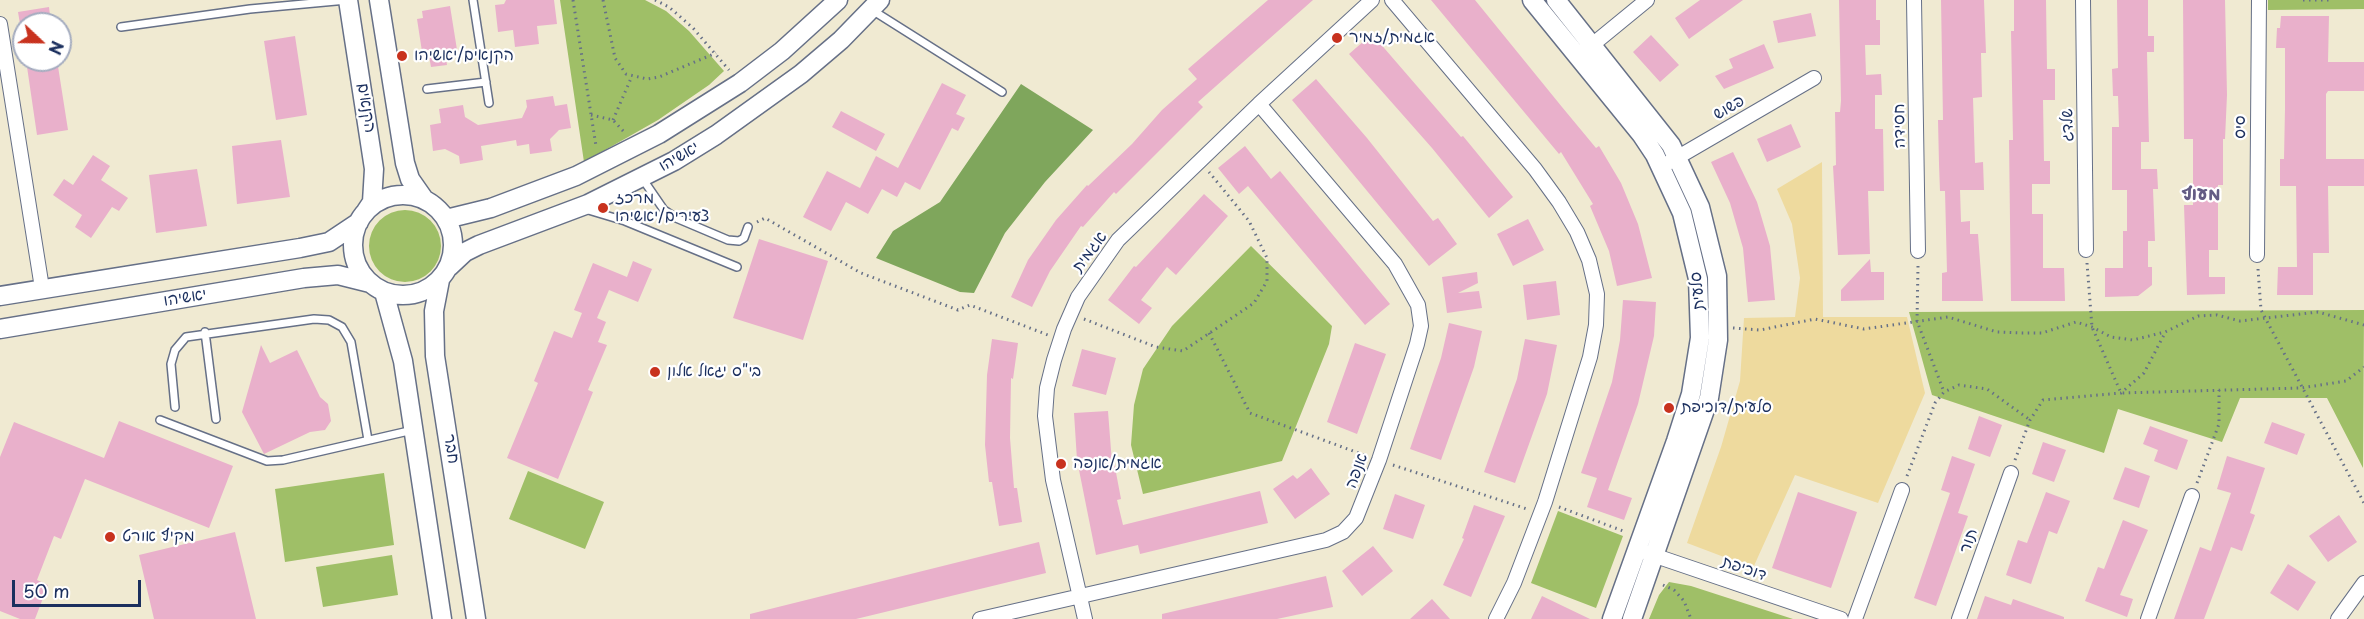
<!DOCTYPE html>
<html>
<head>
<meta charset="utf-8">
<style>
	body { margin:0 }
	#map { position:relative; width:2364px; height:619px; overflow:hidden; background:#f0ead2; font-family:"Playpen Sans",sans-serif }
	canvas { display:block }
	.north { position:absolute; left:12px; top:12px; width:60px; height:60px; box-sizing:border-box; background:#fff; border:2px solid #a4acbf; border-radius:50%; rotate:112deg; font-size:16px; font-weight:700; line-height:24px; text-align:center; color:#1b2f5e }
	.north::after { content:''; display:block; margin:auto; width:21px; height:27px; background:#c8321e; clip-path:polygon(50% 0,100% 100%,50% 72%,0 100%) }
	.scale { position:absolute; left:12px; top:580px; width:129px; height:27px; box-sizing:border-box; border:3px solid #1b2f5e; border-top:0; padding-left:8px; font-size:18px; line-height:21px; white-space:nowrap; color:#1b2f5e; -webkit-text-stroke:4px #fff; paint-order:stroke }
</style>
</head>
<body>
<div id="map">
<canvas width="2364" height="619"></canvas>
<div class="north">N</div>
<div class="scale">50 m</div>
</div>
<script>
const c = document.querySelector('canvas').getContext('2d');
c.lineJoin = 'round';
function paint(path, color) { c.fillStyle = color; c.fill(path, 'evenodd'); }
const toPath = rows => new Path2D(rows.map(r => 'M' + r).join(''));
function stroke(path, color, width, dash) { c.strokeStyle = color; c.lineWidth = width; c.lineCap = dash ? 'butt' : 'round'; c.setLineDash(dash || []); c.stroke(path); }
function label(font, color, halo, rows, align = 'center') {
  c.font = font + ' "Playpen Sans","Playpen Sans Hebrew",sans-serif'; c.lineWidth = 4.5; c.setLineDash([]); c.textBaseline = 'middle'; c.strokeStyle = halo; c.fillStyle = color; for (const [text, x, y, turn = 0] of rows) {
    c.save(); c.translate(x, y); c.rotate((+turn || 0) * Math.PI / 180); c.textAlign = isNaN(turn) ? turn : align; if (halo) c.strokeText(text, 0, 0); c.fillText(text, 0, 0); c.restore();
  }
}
paint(toPath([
	[560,0,645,0,666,11,689,31,724,71,709,85,658,120,584,162],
	[2268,0,2364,0,2364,9,2268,10],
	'369 246a36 36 0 1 1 72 0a36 36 0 1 1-72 0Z',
	[1251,246,1332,326,1329,344,1282,461,1143,494,1131,445,1134,405,1143,369,1172,326],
	[2364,310,2363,468,2327,398,2240,398,2222,442,2118,409,2104,453,1932,395,1909,312],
	[528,471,604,502,585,549,509,519],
	[384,473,394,545,285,562,275,489],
	[1558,511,1623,536,1596,608,1531,583],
	[392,555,398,595,323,607,316,567],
	[1669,582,1691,586,1793,619,1649,619,1659,595]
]), '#9fbf67');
paint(toPath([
	[1021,84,1093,130,1045,182,1005,233,974,293,960,292,876,258,893,231,940,202]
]), '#7fa65c');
paint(toPath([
	[1822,162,1823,317,1907,317,1925,393,1878,503,1795,475,1753,568,1687,543,1721,447,1740,381,1744,318,1795,317,1800,278,1792,224,1777,189]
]), '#eeda9e');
paint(toPath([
	[506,0,554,0,557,24,537,26,539,44,515,47,513,30,498,32,495,5,504,4],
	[1268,0,1313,0,1198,102,1203,107,1116,194,1114,192,1083,227,1081,226,1050,271,1032,307,1011,297,1028,260,1056,220,1087,185,1088,186,1132,144,1162,110,1197,79,1188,69],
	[1431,0,1475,0,1562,107,1596,148,1599,146,1621,183,1638,224,1652,278,1617,286,1609,251,1590,206,1593,204,1561,152,1559,154],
	[1700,0,1743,0,1689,39,1675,18],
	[1839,0,1876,0,1876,20,1880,20,1880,45,1865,45,1866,75,1881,74,1882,95,1875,95,1875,129,1883,129,1884,191,1868,191,1870,254,1838,255,1833,166,1836,165,1835,112,1840,112,1841,101],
	[1941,0,1984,0,1986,53,1981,53,1982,97,1973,98,1975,163,1983,162,1984,190,1960,190,1961,222,1970,221,1970,234,1978,234,1983,301,1942,301,1942,273,1947,272,1945,191,1940,191,1939,164,1938,120,1943,120],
	[2014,0,2046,0,2047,69,2055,69,2055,100,2043,100,2044,161,2050,161,2050,184,2032,184,2032,214,2043,214,2043,268,2064,268,2065,301,2011,301,2009,140,2013,140,2011,31,2014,31],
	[2117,0,2148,0,2148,36,2154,36,2154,52,2147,52,2149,142,2141,142,2141,169,2157,169,2158,189,2153,189,2155,241,2148,241,2148,267,2152,267,2152,285,2138,296,2105,297,2105,268,2123,268,2123,231,2127,231,2127,190,2112,190,2112,127,2119,127,2118,96,2113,96,2112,69,2118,68],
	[2183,0,2225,0,2227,95,2225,139,2223,139,2223,185,2218,185,2218,250,2209,250,2209,277,2225,277,2225,294,2187,295,2184,205,2193,205,2193,139,2184,139],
	[450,6,458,56,446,58,447,65,431,67,429,56,423,58,417,19,423,18,422,11],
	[49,7,51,24,20,24,18,12],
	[1811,13,1816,36,1778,43,1773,21],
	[2281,16,2329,16,2328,62,2364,62,2364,91,2328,91,2326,94,2326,159,2364,159,2364,186,2328,186,2329,253,2313,253,2313,295,2277,295,2278,267,2297,267,2296,186,2280,186,2280,159,2284,159,2285,109,2285,48,2276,48,2277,28,2280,28],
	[1372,34,1461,137,1463,136,1513,197,1489,218,1432,148,1349,54],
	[1651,35,1679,65,1660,82,1633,52],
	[295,36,307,115,276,120,264,41],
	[1764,44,1774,68,1724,89,1715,76,1733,68,1729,59],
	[26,60,57,60,68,130,37,135],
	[1316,79,1367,138,1433,221,1438,218,1457,244,1429,266,1292,100],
	[942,83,966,95,956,114,965,118,958,131,952,128,920,190,905,182,897,197,882,189,868,214,846,202,831,231,803,217,827,171,860,188,876,156,898,168],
	[553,96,555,106,567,104,571,128,559,130,550,139,552,151,530,154,529,144,517,146,516,140,481,146,483,160,460,164,459,156,445,149,433,151,430,125,441,123,439,109,463,105,465,117,478,125,522,118,527,107,526,100],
	[841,111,885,134,876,151,832,127],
	[1791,124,1801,147,1767,162,1757,139],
	[281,140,290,197,237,204,232,146],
	[1245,146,1271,179,1280,171,1390,304,1365,325,1248,186,1239,194,1218,168],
	[1733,152,1757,202,1770,246,1775,300,1748,302,1743,248,1730,203,1711,162],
	[93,155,110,166,101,180,128,198,119,211,112,207,91,238,75,227,82,215,53,195,64,179,73,185],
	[197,169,207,226,156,233,149,175],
	[1204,194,1228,216,1176,275,1167,267,1141,300,1152,308,1139,324,1108,300,1134,266,1136,267],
	[1528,219,1544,250,1513,266,1497,234],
	[759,239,828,261,803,340,733,318],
	[1870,259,1871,272,1884,272,1884,300,1841,301,1841,290],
	[633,261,652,269,638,302,609,290,597,318,606,322,598,342,607,345,588,390,593,392,558,479,507,458,538,383,534,381,554,331,572,338,582,313,574,310,593,263,627,277],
	[1477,272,1478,283,1458,293,1479,291,1482,308,1447,313,1442,277],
	[1556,281,1560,315,1527,320,1523,285],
	[1623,300,1656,302,1654,336,1638,404,1608,490,1632,498,1624,520,1587,507,1597,478,1581,473,1612,382,1620,340],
	[1449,323,1482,331,1474,367,1441,460,1410,449,1441,358],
	[992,339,1018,343,1013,379,1011,378,1010,438,1014,488,1017,488,1022,522,999,526,992,482,989,482,985,445,987,375],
	[1525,339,1557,345,1547,394,1515,483,1484,472,1517,379],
	[1355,343,1386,354,1357,434,1327,422],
	[261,345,270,363,297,350,320,397,328,404,331,421,325,430,310,432,264,454,242,412],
	[1082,349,1116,358,1106,395,1072,386],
	[1108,411,1112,463,1114,462,1121,499,1117,500,1123,525,1260,491,1268,523,1140,554,1138,545,1096,555,1077,460,1074,413],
	[1979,416,2002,425,1990,457,1968,449],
	[119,421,233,466,209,528,85,479,61,539,54,536,37,580,48,585,35,619,20,619,0,611,0,457,14,422,104,458],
	[2272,422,2305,434,2297,455,2264,443],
	[2150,426,2188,440,2177,470,2154,461,2158,450,2143,444],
	[2043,442,2066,450,2054,482,2032,474],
	[1952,456,1975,464,1958,513,1968,516,1936,606,1914,598,1950,493,1941,490],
	[2227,456,2265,468,2250,513,2255,515,2242,551,2231,547,2204,619,2174,619,2200,547,2211,551,2231,493,2217,489],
	[2125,467,2150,476,2139,508,2113,499],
	[1311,468,1330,494,1295,519,1273,489,1293,475,1297,479],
	[1798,492,1857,512,1831,588,1772,568],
	[2046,492,2070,501,2057,534,2049,531,2031,584,2006,575,2018,540,2027,543],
	[1395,494,1425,505,1413,539,1383,529],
	[1474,505,1505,516,1471,597,1443,585,1464,539,1462,538],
	[2339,515,2357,542,2328,562,2309,536],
	[2123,520,2148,530,2120,595,2133,599,2127,617,2085,601,2098,567,2104,569],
	[235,532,256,619,154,619,139,555],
	[1039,542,1046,573,856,619,750,619,750,614],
	[1373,546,1393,571,1362,596,1342,571],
	[2288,564,2316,582,2298,611,2270,593],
	[1326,576,1333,607,1277,619,1162,619,1162,614],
	[1542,596,1590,619,1531,619],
	[1985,596,2011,605,2013,599,2064,617,2064,619,1977,619],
	[1432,599,1450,619,1410,619]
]), '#e9b0cb');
const lane = toPath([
	[473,0,489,103],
	[872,10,1002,92],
	[121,27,250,9,347,0],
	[427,89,486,82],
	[642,178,664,210,676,218,728,240,739,241,744,238,748,227],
	[585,209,625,221,737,267],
	[205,332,216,419],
	[175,407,171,364,175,350,186,337,314,319,329,320,342,327,351,342,368,440],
	[160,420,267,461,283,460,413,430]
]);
const street = toPath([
	[1392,0,1535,169,1559,202,1577,232,1589,260,1597,294,1596,325,1590,357,1545,502,1514,583,1496,619],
	[1914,0,1918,251],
	[2083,0,2086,250],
	[0,24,42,288],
	[1586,50,1647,0],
	[1661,167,1814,78],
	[2257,255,2259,0],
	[1647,553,1841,619],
	[980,619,1326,540,1343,532,1356,518,1379,460,1417,344,1421,326,1418,305,1395,264,1259,104],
	[1085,619,1053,480,1045,416,1047,388,1054,360,1064,329,1078,297,1118,240,1259,104,1372,0],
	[1855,619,1902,490],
	[1959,619,2011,473],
	[2148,619,2192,496],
	[2338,619,2364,583]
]);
const secondary = toPath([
	[348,0,374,169,372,202,366,211],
	[379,0,405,163,410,179,424,199],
	[1532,0,1641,134,1655,155,1682,213,1698,279,1700,338,1691,394,1676,441,1612,619],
	[1556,0,1671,145,1700,207,1717,276,1718,340,1709,398,1632,619],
	'353 245a50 50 0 1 1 100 0a50 50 0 1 1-100 0Z',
	[446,219,491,208,576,176,659,134,740,83,782,51,838,0],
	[449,267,465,252,479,245,588,204,674,161,716,135,801,74,841,40,880,0],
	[440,280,434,311,435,356,476,619],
	[384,292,403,361,442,619],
	[0,296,300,248,329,242,359,222],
	[0,329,304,278,338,275,370,283]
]);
stroke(lane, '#667087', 10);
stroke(street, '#667087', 16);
stroke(secondary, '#667087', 21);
stroke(toPath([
	[573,0,596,146],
	[603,0,615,58,626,74,647,79,659,77,716,53],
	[655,0,669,7,693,28,729,70],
	[2303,0,2329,0],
	[591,115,613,120,625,133],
	[613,120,632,76],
	[757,222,765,218,861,273,958,310,970,305,1048,335],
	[2087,263,2092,327,2121,393,2301,388,2346,381,2364,367],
	[1918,266,1917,321,1944,392],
	[2258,269,2261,310,2364,503],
	[1084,319,1156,347,1183,351,1254,303,1267,281,1267,258,1249,221,1209,172],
	[1733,328,1760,330,1815,319,1864,329,1948,317,1997,332,2023,333,2042,333,2076,322,2092,327,2111,337,2133,340,2165,332,2198,316,2217,315,2240,321,2318,312,2364,325],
	[1209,333,1250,413,1364,455],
	[2015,460,2030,420,2043,400,2121,393,2144,373,2165,333],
	[1393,465,1527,509],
	[1907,476,1935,403,1944,392,1959,385,1987,389,2030,420],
	[2197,483,2219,424,2219,390],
	[1559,507,1626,532],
	[1663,585,1674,590,1684,601,1691,619]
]), '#667087', 3, [1.5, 4.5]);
stroke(lane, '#fff', 7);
stroke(street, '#fff', 14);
stroke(secondary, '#fff', 18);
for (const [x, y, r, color] of [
	[1337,38,6,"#c8321e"],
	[402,56,6,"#c8321e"],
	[603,208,6,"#c8321e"],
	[655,372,6,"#c8321e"],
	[1669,408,6,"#c8321e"],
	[1061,464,6,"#c8321e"],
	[110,537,6,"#c8321e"]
]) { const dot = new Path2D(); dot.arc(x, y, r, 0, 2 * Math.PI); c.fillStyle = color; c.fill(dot); stroke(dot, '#fff', 2); }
label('16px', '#1b2f5e', '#fff', [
	["אגמית/זמיר",1349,38],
	["הקנאים/יאשיהו",414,56],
	["מרכז",615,199],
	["צעירים/יאשיהו",615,217],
	["בי\"ס יגאל אלון",667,372],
	["סלעית/דוכיפת",1681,408],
	["אגמית/אנפה",1073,464],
	["מקיף אורט",122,537]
], 'left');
label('16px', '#1b2f5e', '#fff', [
	["הקנאים",366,108,81],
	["פשוש",1729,108,-30],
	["שלדג",2068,125,-91],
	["חסידה",1900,126,-91],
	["סיס",2241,127,-90],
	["יאשיהו",679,157,-30],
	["אגמית",1090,252,-53],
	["סלעית",1698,291,-95],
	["יאשיהו",185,298,-9],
	["חבר",451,449,81],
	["אנפה",1357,471,-70],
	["תור",1969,541,-71],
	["דוכיפת",1744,569,19]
]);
label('bold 18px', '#635c84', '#fff', [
	["מעוף",2201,195]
]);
</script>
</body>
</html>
